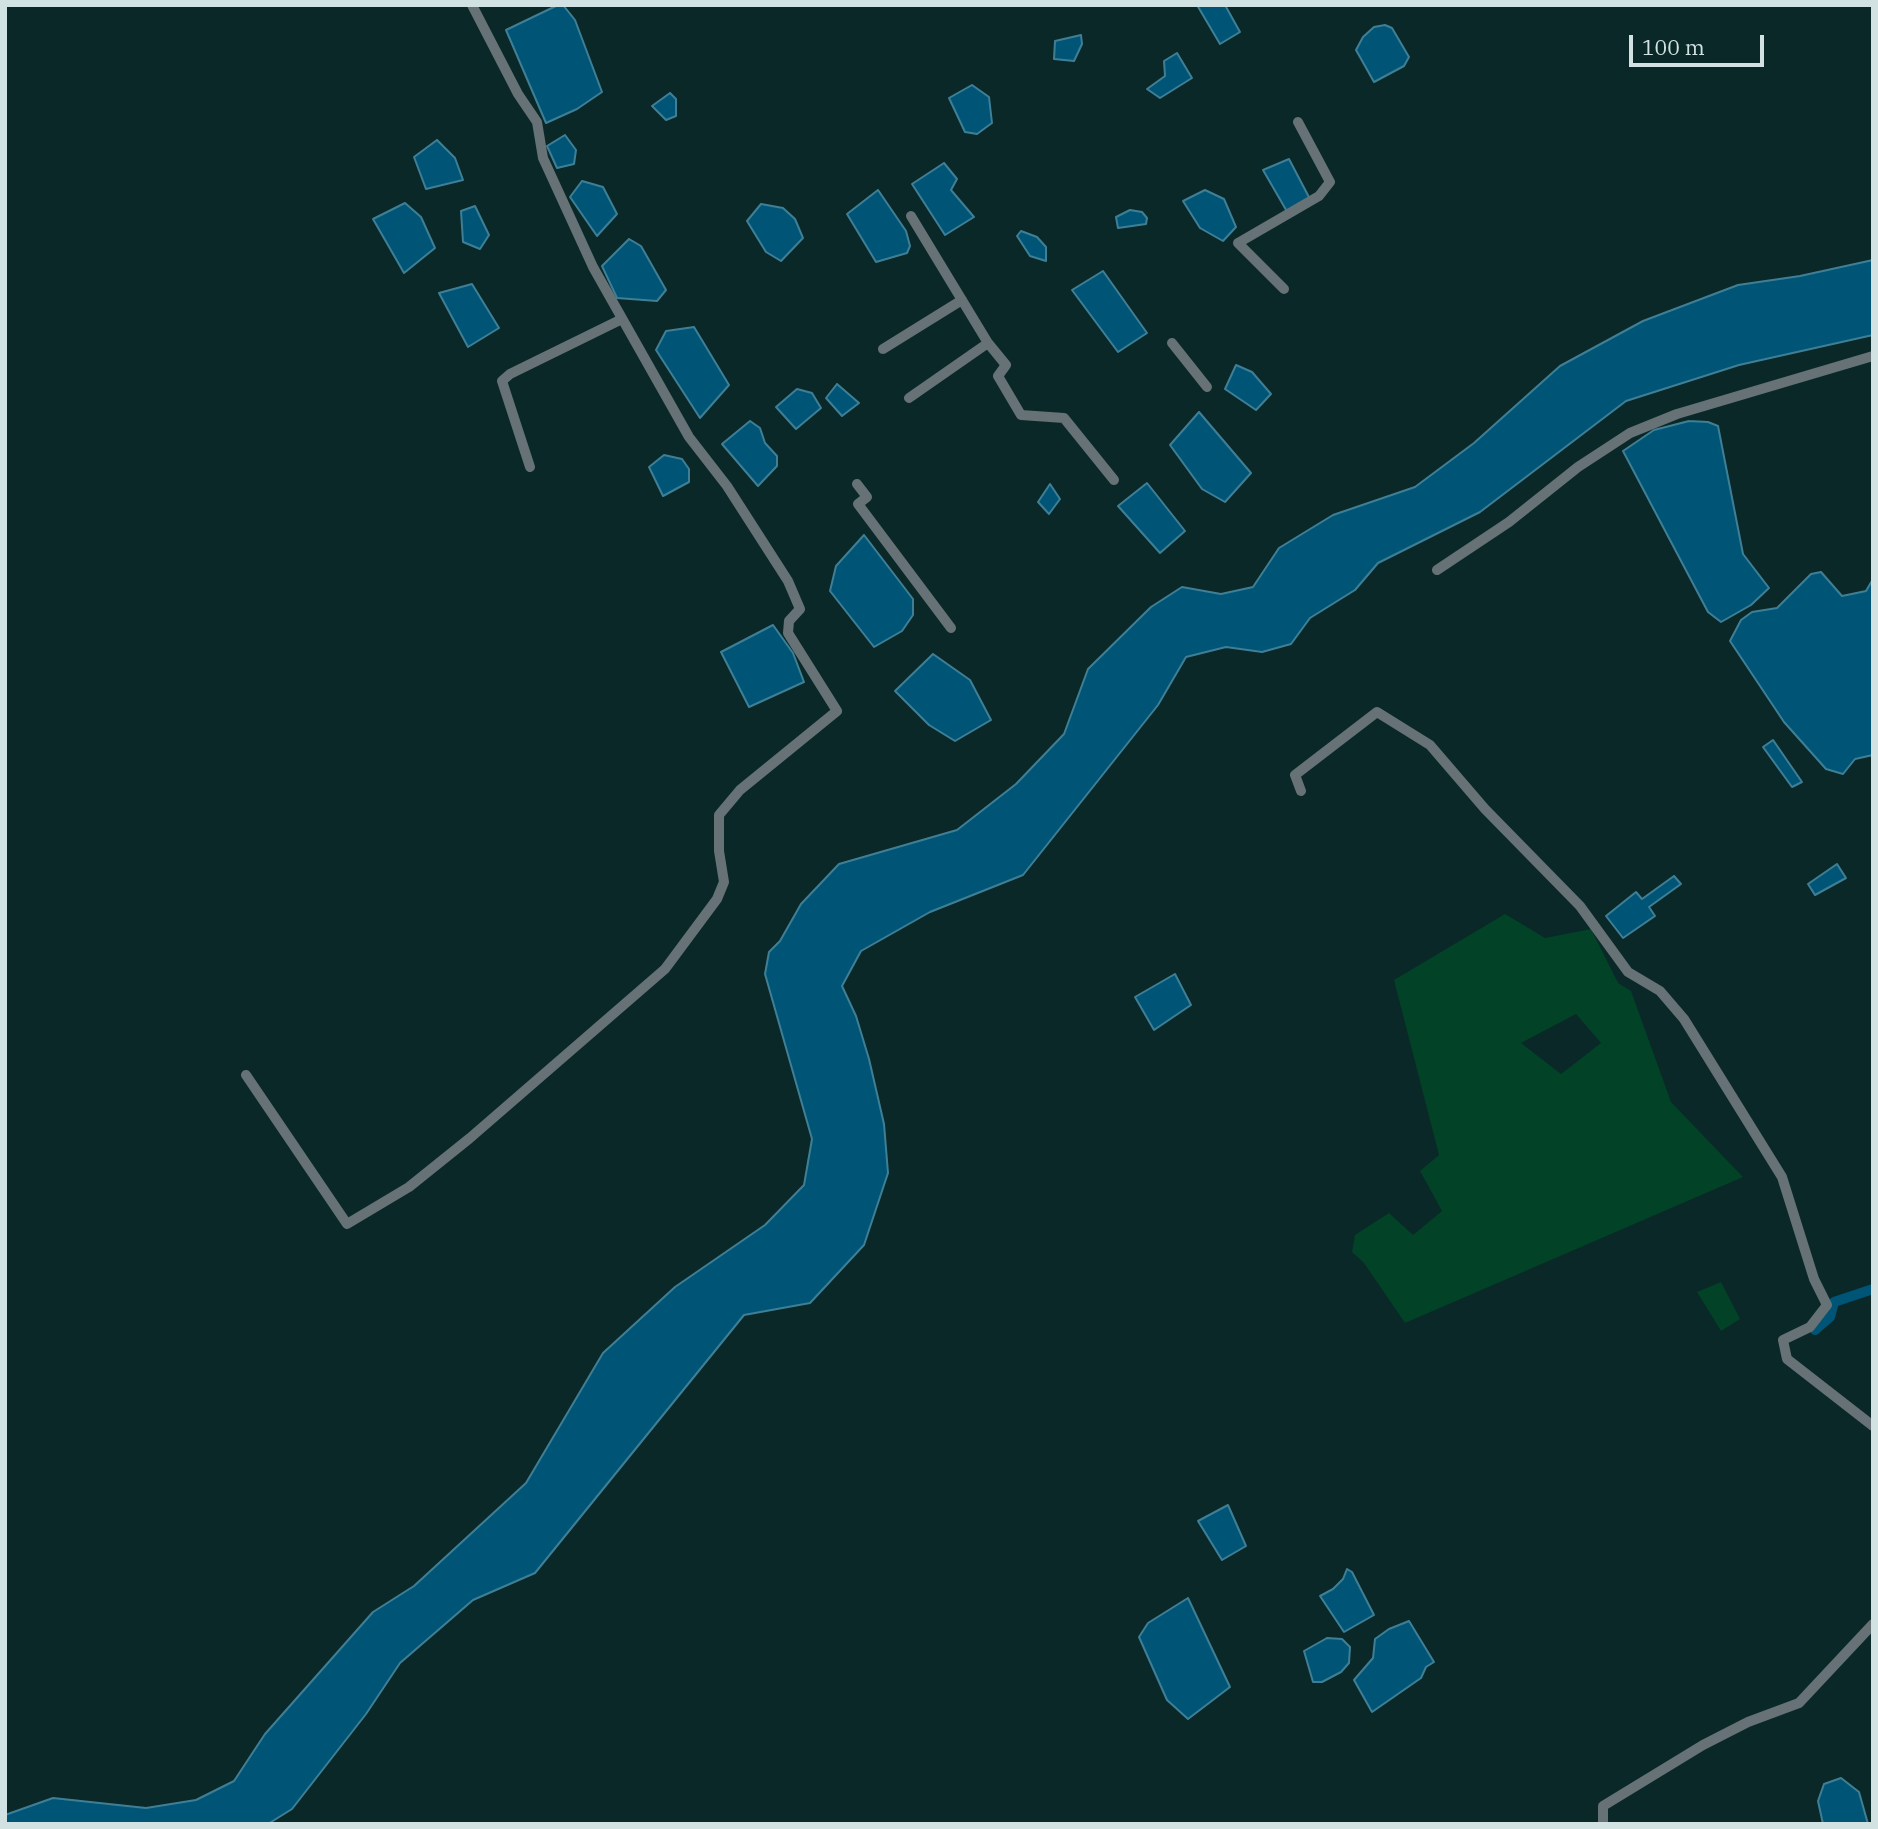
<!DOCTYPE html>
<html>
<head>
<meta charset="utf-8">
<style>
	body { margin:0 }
	#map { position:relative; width:1878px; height:1829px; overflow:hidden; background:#0a2828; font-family:"IBM Plex Serif",serif }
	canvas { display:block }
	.frame { position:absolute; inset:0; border:7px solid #d2e2e2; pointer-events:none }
	.scale { position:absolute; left:1629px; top:35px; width:135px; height:32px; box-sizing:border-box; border:4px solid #d2e2e2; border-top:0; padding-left:9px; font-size:21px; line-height:24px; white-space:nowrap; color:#d2e2e2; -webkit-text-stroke:5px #0a2828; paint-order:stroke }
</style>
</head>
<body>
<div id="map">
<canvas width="1878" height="1829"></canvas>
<div class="frame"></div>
<div class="scale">100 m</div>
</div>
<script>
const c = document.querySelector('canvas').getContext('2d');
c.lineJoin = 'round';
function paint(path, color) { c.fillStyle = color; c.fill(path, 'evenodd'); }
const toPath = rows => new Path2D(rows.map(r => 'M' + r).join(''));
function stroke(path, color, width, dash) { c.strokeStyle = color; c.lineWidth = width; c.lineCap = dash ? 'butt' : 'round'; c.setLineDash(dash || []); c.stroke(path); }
paint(toPath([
	[1505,914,1545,938,1591,929,1618,983,1631,991,1671,1102,1743,1177,1405,1323,1364,1263,1352,1252,1355,1235,1389,1213,1413,1235,1442,1211,1420,1171,1439,1155,1394,980],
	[1576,1014,1601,1043,1561,1074,1521,1043],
	[1721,1282,1740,1319,1721,1331,1697,1292]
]), '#024226');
const water = toPath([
	[558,5,563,5,575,20,602,92,577,109,546,123,506,30,558,5],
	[1197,5,1225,5,1240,32,1220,44,1197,5],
	[1385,25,1392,28,1409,57,1404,66,1374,82,1356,50,1363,37,1374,27,1385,25],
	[1081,35,1082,44,1074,61,1054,59,1055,41,1081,35],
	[1177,53,1192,78,1160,98,1147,89,1165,76,1164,61,1177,53],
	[972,85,989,97,992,123,977,134,965,132,949,98,972,85],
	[670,93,676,99,676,116,666,120,652,106,670,93],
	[565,135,576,150,574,164,557,168,547,146,565,135],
	[437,140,455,158,463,180,426,189,414,157,437,140],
	[1289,159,1311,201,1289,215,1263,170,1289,159],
	[944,163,957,179,951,190,974,217,945,235,912,184,944,163],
	[582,181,603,187,617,214,597,236,570,197,582,181],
	[878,190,906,231,910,246,907,253,876,262,847,214,878,190],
	[1205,190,1224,199,1236,227,1223,241,1200,228,1183,201,1205,190],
	[405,203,421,217,435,248,404,273,373,219,405,203],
	[761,204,783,208,795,219,803,238,781,261,766,252,747,221,761,204],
	[475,206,489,235,480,249,463,242,461,211,475,206],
	[1130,210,1142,212,1147,218,1146,224,1118,228,1116,217,1130,210],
	[1021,231,1037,237,1046,247,1046,261,1030,256,1017,236,1021,231],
	[629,239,641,246,666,290,657,301,617,298,602,266,629,239],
	[1873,260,1873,335,1739,365,1626,401,1480,512,1378,563,1355,590,1310,618,1291,644,1262,652,1226,647,1186,657,1158,705,1023,875,930,912,861,951,842,986,856,1016,869,1059,884,1124,888,1173,864,1245,810,1303,744,1315,535,1573,473,1600,400,1663,366,1714,292,1809,268,1824,5,1824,5,1815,53,1798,146,1808,196,1800,234,1781,265,1734,373,1612,414,1586,526,1483,603,1353,675,1287,765,1225,804,1185,812,1139,765,974,769,952,780,941,801,904,839,864,957,830,1016,784,1064,734,1088,669,1151,607,1182,587,1221,594,1253,587,1279,548,1333,515,1415,487,1474,443,1560,366,1643,321,1738,285,1800,276,1873,260],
	[1103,271,1147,333,1118,352,1072,290,1103,271],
	[472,284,499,328,468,347,439,293,472,284],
	[694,327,729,385,700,418,656,350,666,331,694,327],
	[1236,365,1252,372,1271,394,1256,410,1225,389,1236,365],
	[837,384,859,403,842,416,826,398,837,384],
	[797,389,812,393,821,408,796,429,776,407,797,389],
	[1199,412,1251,473,1225,502,1202,489,1170,445,1199,412],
	[750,421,760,428,765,443,777,456,777,466,758,486,722,444,750,421],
	[1689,421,1708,422,1718,426,1743,554,1769,588,1751,605,1721,622,1708,612,1623,451,1654,430,1689,421],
	[664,455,682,459,689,469,689,482,663,496,649,467,664,455],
	[1147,483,1185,531,1160,553,1118,506,1147,483],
	[1050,484,1060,499,1049,514,1038,502,1050,484],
	[864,535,913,599,913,615,902,631,874,647,830,591,836,566,864,535],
	[1821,572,1842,596,1866,591,1873,579,1873,755,1855,759,1843,774,1826,769,1784,722,1730,641,1741,620,1752,612,1777,608,1811,574,1821,572],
	[773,625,793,653,804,682,749,707,721,652,773,625],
	[933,654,970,680,991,720,955,741,929,725,895,691,933,654],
	[1773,740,1802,782,1792,787,1763,747,1773,740],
	[1837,864,1846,878,1815,895,1808,884,1837,864],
	[1674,876,1681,884,1649,907,1655,916,1623,938,1606,916,1636,892,1642,899,1674,876],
	[1175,974,1191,1005,1154,1030,1135,997,1175,974],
	[1228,1505,1246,1546,1222,1560,1198,1521,1228,1505],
	[1347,1569,1352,1572,1374,1615,1344,1632,1320,1596,1333,1589,1343,1579,1347,1569],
	[1188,1598,1230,1687,1188,1719,1167,1700,1139,1637,1148,1623,1188,1598],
	[1409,1621,1434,1662,1426,1667,1421,1678,1372,1712,1354,1680,1373,1658,1375,1639,1389,1629,1409,1621],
	[1327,1638,1342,1639,1350,1647,1349,1663,1341,1672,1322,1682,1313,1682,1304,1651,1327,1638],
	[1841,1778,1859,1792,1868,1824,1823,1824,1818,1801,1824,1784,1841,1778]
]);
paint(water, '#005576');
stroke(water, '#3f7f96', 2);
stroke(toPath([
	[1815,1330,1830,1317,1834,1302,1873,1289]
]), '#005576', 10);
stroke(toPath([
	[911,216,988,343],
	[1284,289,1238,243,1319,196,1330,182,1298,122],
	[1172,343,1207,387],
	[883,349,962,300],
	[909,398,988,343,1006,365,998,376,1021,415,1064,418,1114,480],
	[530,467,502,381,510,374,622,319],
	[857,484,867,497,858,504,951,628],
	[1437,570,1509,522,1578,467,1630,433,1677,414,1873,356],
	[1301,791,1295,775,1377,712,1430,745,1485,809,1580,906,1628,972,1660,991,1684,1019,1782,1177,1814,1279,1827,1305,1810,1327,1783,1340,1787,1359,1873,1426],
	[246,1075,347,1224,409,1187,470,1138,665,969,717,899,724,882,719,851,719,815,740,790,837,711,788,633,789,621,800,609,788,581,727,486,689,437,593,267,543,158,537,122,518,94,472,5],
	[1603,1824,1603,1806,1703,1745,1748,1722,1799,1703,1873,1624]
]), '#667275', 10);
</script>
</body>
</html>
